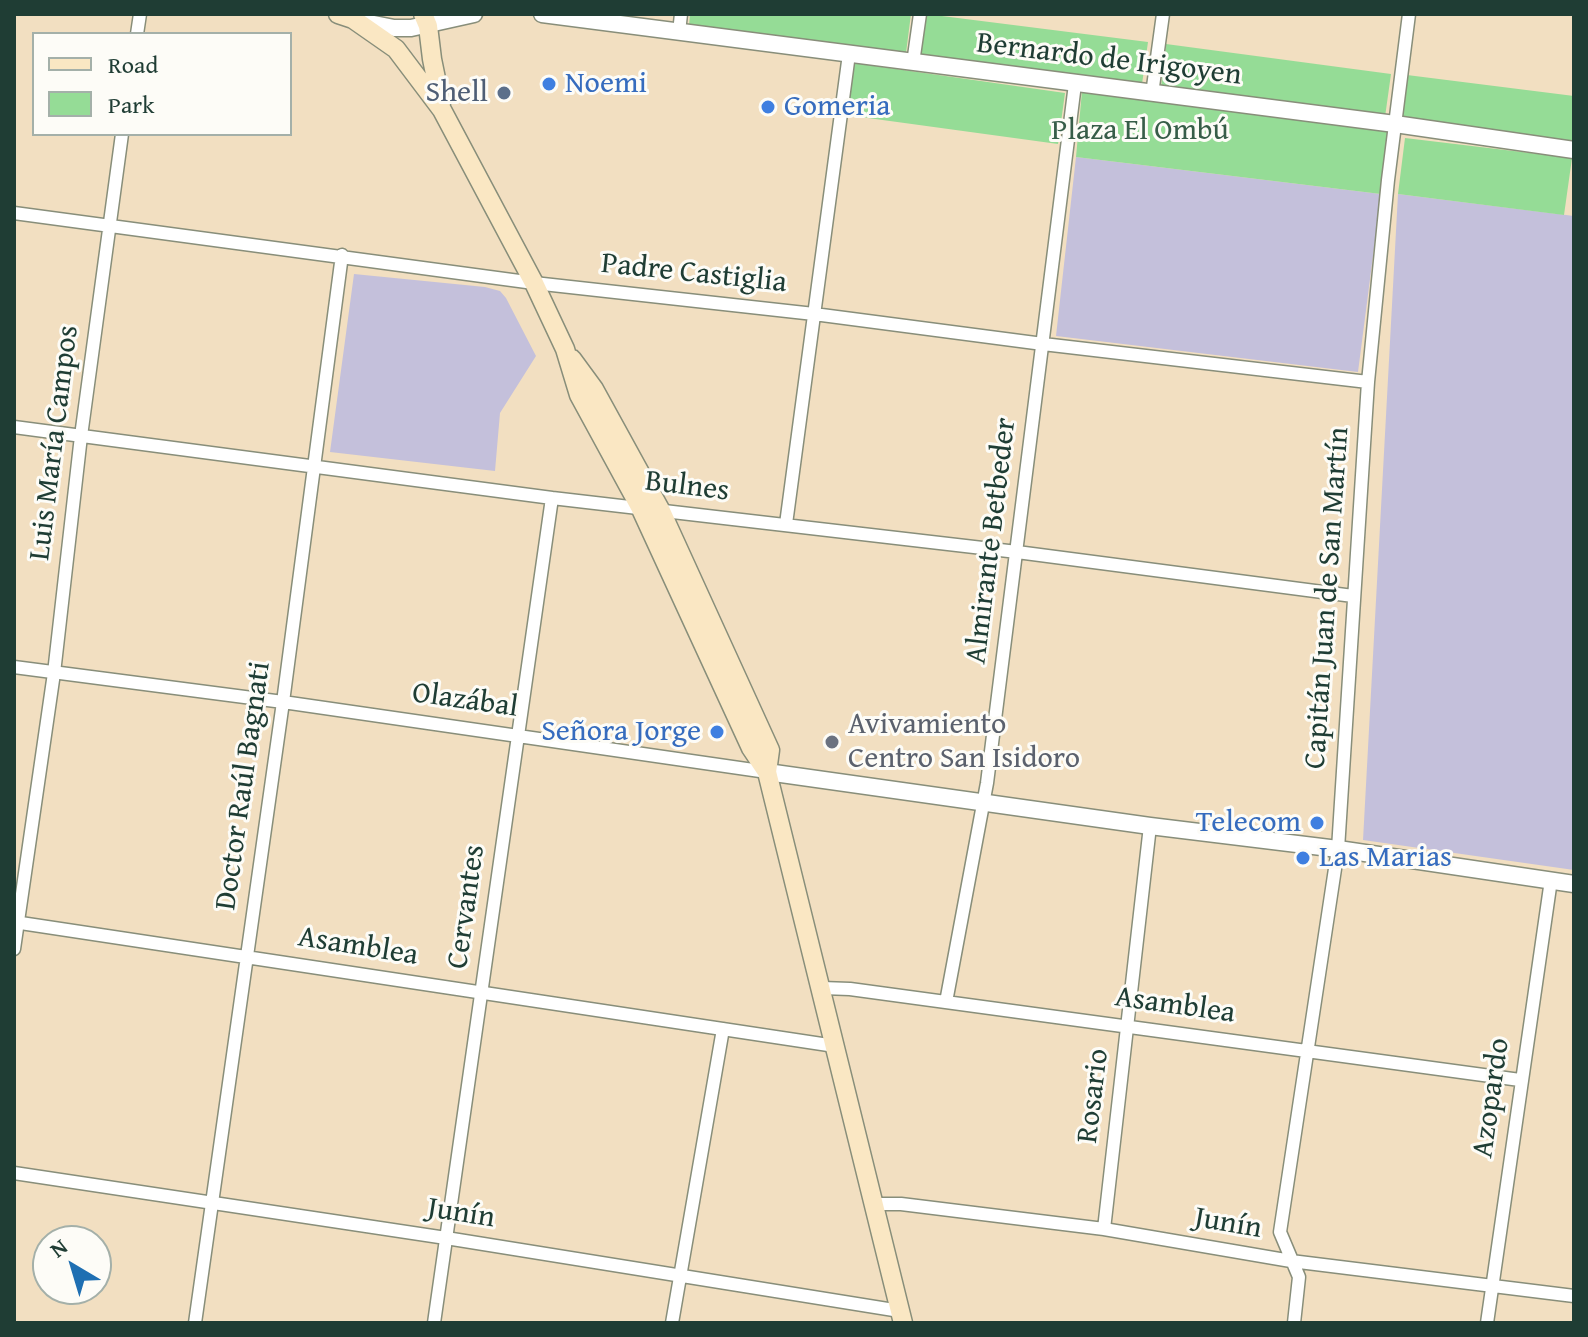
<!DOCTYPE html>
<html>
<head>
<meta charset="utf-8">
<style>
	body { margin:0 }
	#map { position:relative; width:1588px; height:1337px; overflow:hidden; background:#f2dfc1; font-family:"Gentium Book Plus",serif }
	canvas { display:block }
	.frame { position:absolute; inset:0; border:16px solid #1f3d34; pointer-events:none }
	.legend { position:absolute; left:32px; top:32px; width:260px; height:104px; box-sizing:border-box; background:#fdfcf7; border:2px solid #a4b0a9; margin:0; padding:10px 14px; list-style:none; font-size:24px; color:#1f3d34 }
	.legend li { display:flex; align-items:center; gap:16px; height:40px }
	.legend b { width:40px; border:2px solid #a4b0a9 }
	.north { position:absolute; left:32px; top:1225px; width:80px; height:80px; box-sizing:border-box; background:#fdfcf7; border:2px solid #a4b0a9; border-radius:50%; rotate:322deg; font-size:22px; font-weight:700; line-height:32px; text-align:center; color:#1f3d34 }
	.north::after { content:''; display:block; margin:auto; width:28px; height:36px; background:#1f6fb2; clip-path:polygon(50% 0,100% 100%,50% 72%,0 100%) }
</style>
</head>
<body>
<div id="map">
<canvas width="1588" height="1337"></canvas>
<div class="frame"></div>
<ul class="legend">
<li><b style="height:10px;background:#fae7c3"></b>Road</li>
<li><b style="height:22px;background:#95dc96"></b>Park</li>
</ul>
<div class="north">N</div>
</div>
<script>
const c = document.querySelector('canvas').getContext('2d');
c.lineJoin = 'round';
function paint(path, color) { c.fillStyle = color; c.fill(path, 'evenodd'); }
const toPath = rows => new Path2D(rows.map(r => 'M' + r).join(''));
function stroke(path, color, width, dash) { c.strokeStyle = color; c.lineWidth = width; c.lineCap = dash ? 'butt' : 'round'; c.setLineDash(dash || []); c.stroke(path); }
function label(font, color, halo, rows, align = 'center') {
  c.font = font + ' "Gentium Book Plus",serif'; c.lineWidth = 6; c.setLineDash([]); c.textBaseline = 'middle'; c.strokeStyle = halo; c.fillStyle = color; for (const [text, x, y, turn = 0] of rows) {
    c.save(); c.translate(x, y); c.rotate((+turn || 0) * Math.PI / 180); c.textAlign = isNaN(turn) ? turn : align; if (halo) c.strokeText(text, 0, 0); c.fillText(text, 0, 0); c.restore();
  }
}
paint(toPath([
	[1076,157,1381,194,1358,372,1056,336],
	[1398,194,1574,216,1574,870,1363,840],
	[354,274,485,287,500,291,506,298,536,356,500,413,495,471,330,452]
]), '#c4c0db');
paint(toPath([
	[690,14,911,14,906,53,689,26],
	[926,14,1148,42,1142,84,921,57],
	[1166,44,1391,74,1385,117,1161,87],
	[854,63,1065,93,1058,144,846,115],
	[1407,75,1574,96,1574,145,1401,122],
	[1082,91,1389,128,1381,194,1076,157],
	[1405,138,1572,158,1564,215,1398,194]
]), '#95dc96');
const minor = toPath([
	[679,32,681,14],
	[137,34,140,14],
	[913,63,920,14],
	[1152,94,1163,14],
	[14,213,534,283,814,314,1043,344,1368,382],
	[14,427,552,498,1017,552,1353,596],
	[786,524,849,54],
	[14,667,283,702,767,772],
	[14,922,835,1046],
	[14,949,54,673,81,436,122,134],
	[822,988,850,989,1520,1080],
	[946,1002,987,783,1075,84],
	[14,1173,446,1238,900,1311],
	[874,1204,901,1204,1104,1229,1291,1261,1574,1296],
	[1104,1229,1150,826],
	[195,1323,283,702,342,255],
	[434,1323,552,498],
	[672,1323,723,1029],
	[1294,1323,1299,1277,1280,1232,1338,849,1368,382,1388,180,1409,14],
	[1487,1323,1551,880]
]);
const tertiary = toPath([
	[542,14,1395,124,1574,150],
	[354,20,394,28,411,28,474,14],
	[767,772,1150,826,1338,849,1574,884]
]);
const secondary = toPath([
	[338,14,353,19,396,49,442,110,534,283,565,349,579,395,640,507,751,748,767,772,903,1323],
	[423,14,428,26,432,59,441,103],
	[572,359,594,389,661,511,770,750,767,772]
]);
stroke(minor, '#888e7a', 15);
stroke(tertiary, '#888e7a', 19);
stroke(secondary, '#888e7a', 21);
stroke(minor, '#fff', 12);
stroke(tertiary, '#fff', 16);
stroke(secondary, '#fae7c3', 18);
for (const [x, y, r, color] of [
	[549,84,8,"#3f7fe0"],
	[504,93,8,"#5c6f8a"],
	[768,107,8,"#3f7fe0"],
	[717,732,8,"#3f7fe0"],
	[832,742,8,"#6b7280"],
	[1317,823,8,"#3f7fe0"],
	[1303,858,8,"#3f7fe0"]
]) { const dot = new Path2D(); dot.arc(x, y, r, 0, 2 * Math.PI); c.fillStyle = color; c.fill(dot); stroke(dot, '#fdfcf7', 3); }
label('30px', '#1f3d34', '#fdfcf7', [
	["Bernardo de Irigoyen",1109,60,7],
	["Padre Castiglia",694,274,6],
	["Luis María Campos",55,443,-83],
	["Bulnes",687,487,7],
	["Almirante Betbeder",992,541,-83],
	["Capitán Juan de San Martín",1328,598,-86],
	["Olazábal",465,701,8],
	["Doctor Raúl Bagnati",244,786,-82],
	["Cervantes",467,907,-82],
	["Asamblea",358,947,9],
	["Asamblea",1175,1006,8],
	["Rosario",1094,1096,-83],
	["Azopardo",1492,1098,-82],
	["Junín",461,1214,9],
	["Junín",1228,1224,10]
]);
label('30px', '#366cbe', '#fdfcf7', [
	["Noemi",565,84],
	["Gomeria",784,107],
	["Señora Jorge",701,732,"right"],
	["Telecom",1301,823,"right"],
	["Las Marias",1319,858]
], 'left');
label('30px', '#4e5e75', '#fdfcf7', [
	["Shell",488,93]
], 'right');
label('30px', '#375d48', '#fdfcf7', [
	["Plaza El Ombú",1140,131]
]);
label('30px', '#5b616d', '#fdfcf7', [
	["Avivamiento",848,725],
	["Centro San Isidoro",848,759]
], 'left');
</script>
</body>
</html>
